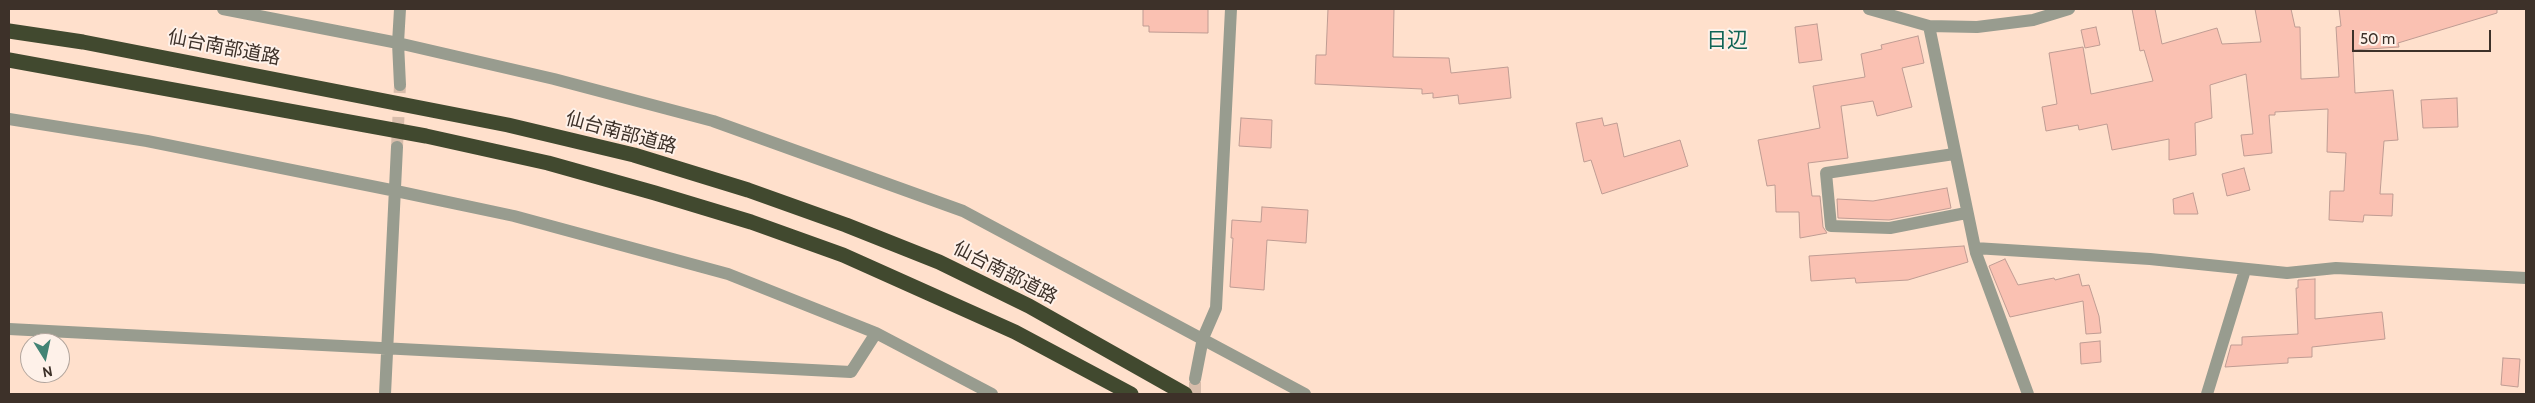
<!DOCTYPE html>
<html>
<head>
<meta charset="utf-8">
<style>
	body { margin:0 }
	#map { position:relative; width:2535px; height:403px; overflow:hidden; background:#ffe0cc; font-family:Cabin,sans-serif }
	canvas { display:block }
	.frame { position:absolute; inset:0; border:10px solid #3d3129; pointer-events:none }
	.north { position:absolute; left:20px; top:333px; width:50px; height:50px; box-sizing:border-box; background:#fef1e9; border:1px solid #b1a49c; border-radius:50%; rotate:170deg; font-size:14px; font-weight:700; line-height:20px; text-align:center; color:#3d3129 }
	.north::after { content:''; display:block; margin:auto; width:18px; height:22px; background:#438475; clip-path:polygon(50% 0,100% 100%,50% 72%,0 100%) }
	.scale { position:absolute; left:2352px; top:30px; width:139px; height:22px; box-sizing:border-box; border:2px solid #3d3129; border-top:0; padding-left:6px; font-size:15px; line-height:18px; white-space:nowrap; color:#3d3129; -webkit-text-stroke:4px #fef1e9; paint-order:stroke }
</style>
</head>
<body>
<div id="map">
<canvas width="2535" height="403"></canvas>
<div class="frame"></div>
<div class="north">N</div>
<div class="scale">50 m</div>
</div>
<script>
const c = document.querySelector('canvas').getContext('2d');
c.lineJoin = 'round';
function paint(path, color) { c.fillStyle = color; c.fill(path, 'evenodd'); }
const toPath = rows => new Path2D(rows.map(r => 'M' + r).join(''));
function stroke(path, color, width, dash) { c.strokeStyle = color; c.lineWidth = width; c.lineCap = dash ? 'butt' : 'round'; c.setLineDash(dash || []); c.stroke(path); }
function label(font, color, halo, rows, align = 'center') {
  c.font = font + ' Cabin,"Noto Sans JP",sans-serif'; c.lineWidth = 4; c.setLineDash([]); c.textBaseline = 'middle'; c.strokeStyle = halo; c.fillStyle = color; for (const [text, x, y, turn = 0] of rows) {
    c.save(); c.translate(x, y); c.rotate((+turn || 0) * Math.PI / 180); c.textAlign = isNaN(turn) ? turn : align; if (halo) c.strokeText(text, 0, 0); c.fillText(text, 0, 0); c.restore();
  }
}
const building = toPath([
	[1143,9,1208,9,1208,33,1149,32,1149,26,1143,26,1143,9],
	[1328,9,1394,9,1393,57,1449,58,1451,73,1508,67,1511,98,1459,104,1458,95,1433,98,1433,93,1422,94,1422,89,1315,84,1316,55,1326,55,1328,9],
	[2132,9,2155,9,2162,44,2217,28,2222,44,2261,42,2255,9,2291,9,2295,27,2300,27,2301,79,2339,77,2336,27,2341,26,2339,9,2497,9,2497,13,2398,43,2399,47,2353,50,2355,93,2393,90,2398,140,2384,141,2380,194,2393,194,2392,216,2364,215,2363,222,2329,220,2330,191,2344,191,2346,153,2327,152,2328,109,2275,112,2275,115,2269,115,2272,153,2244,156,2241,135,2253,134,2246,74,2210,85,2212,118,2195,123,2196,155,2169,160,2169,139,2112,150,2107,124,2079,130,2078,125,2046,131,2042,107,2057,104,2049,53,2083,47,2091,94,2153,81,2144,50,2140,51,2132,9],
	[1817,24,1822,60,1799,63,1795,27,1817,24],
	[2096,27,2100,45,2085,48,2081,30,2096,27],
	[1918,36,1924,63,1902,68,1912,107,1877,116,1873,101,1841,106,1848,158,1808,163,1812,196,1820,196,1823,227,1827,233,1800,238,1799,212,1776,212,1775,185,1767,186,1758,140,1820,128,1813,86,1865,77,1861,54,1882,49,1881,45,1918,36],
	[2457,98,2458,127,2423,128,2421,100,2457,98],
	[1241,118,1272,120,1271,148,1239,146,1241,118],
	[1602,118,1604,126,1617,123,1624,157,1680,140,1688,166,1602,194,1591,160,1584,162,1576,123,1602,118],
	[2244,168,2250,190,2227,196,2222,174,2244,168],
	[1947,188,1951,208,1889,220,1838,218,1837,199,1873,201,1947,188],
	[2193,193,2198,214,2174,214,2173,199,2193,193],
	[1262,207,1308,210,1306,243,1267,240,1264,290,1230,287,1233,238,1231,238,1232,220,1261,222,1262,207],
	[1964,246,1968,262,1908,280,1856,283,1855,278,1811,281,1809,256,1964,246],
	[2005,259,2018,285,2054,278,2055,280,2079,274,2082,286,2089,285,2099,316,2101,333,2086,334,2083,301,2010,317,1989,266,2005,259],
	[2315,279,2315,319,2382,312,2385,339,2312,347,2312,357,2288,358,2288,363,2225,367,2231,345,2242,345,2242,337,2298,334,2296,288,2298,288,2298,280,2315,279],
	[2100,341,2101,362,2081,364,2080,343,2100,341],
	[2503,358,2520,359,2518,387,2501,385,2503,358]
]);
paint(building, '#fac1b2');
stroke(building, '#bf9c93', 1);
stroke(toPath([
	[397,147,400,85],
	[1195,394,1195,379]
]), '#d8bdab', 12, [12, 6]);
stroke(toPath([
	[223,9,398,43,554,79,713,121,963,211,1305,394],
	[1869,9,1929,26,1977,27,2033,20,2069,9],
	[1929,26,1976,253,2028,394],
	[400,85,398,43,400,9],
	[9,119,147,141,396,191,514,216,728,274,876,333,992,394],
	[1954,154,1826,173,1831,226,1890,228,1966,213],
	[1975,248,2150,259,2287,273,2336,268,2526,278],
	[9,329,851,372,876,333],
	[1195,379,1203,338,1216,308,1231,9],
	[385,394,397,147],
	[2207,394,2245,270]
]), '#989c8f', 12);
stroke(toPath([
	[9,31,83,42,508,125,634,155,748,190,846,225,939,262,1029,306,1185,394],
	[9,60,426,136,548,163,655,193,751,222,843,255,1015,332,1131,394]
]), '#41492f', 15);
label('19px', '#3d3129', '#fef1e9', [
	["仙台南部道路",224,48,11],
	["仙台南部道路",621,133,15],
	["仙台南部道路",1005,273,27]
]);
label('21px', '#0f6454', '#fef1e9', [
	["日辺",1727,41]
]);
</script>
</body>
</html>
